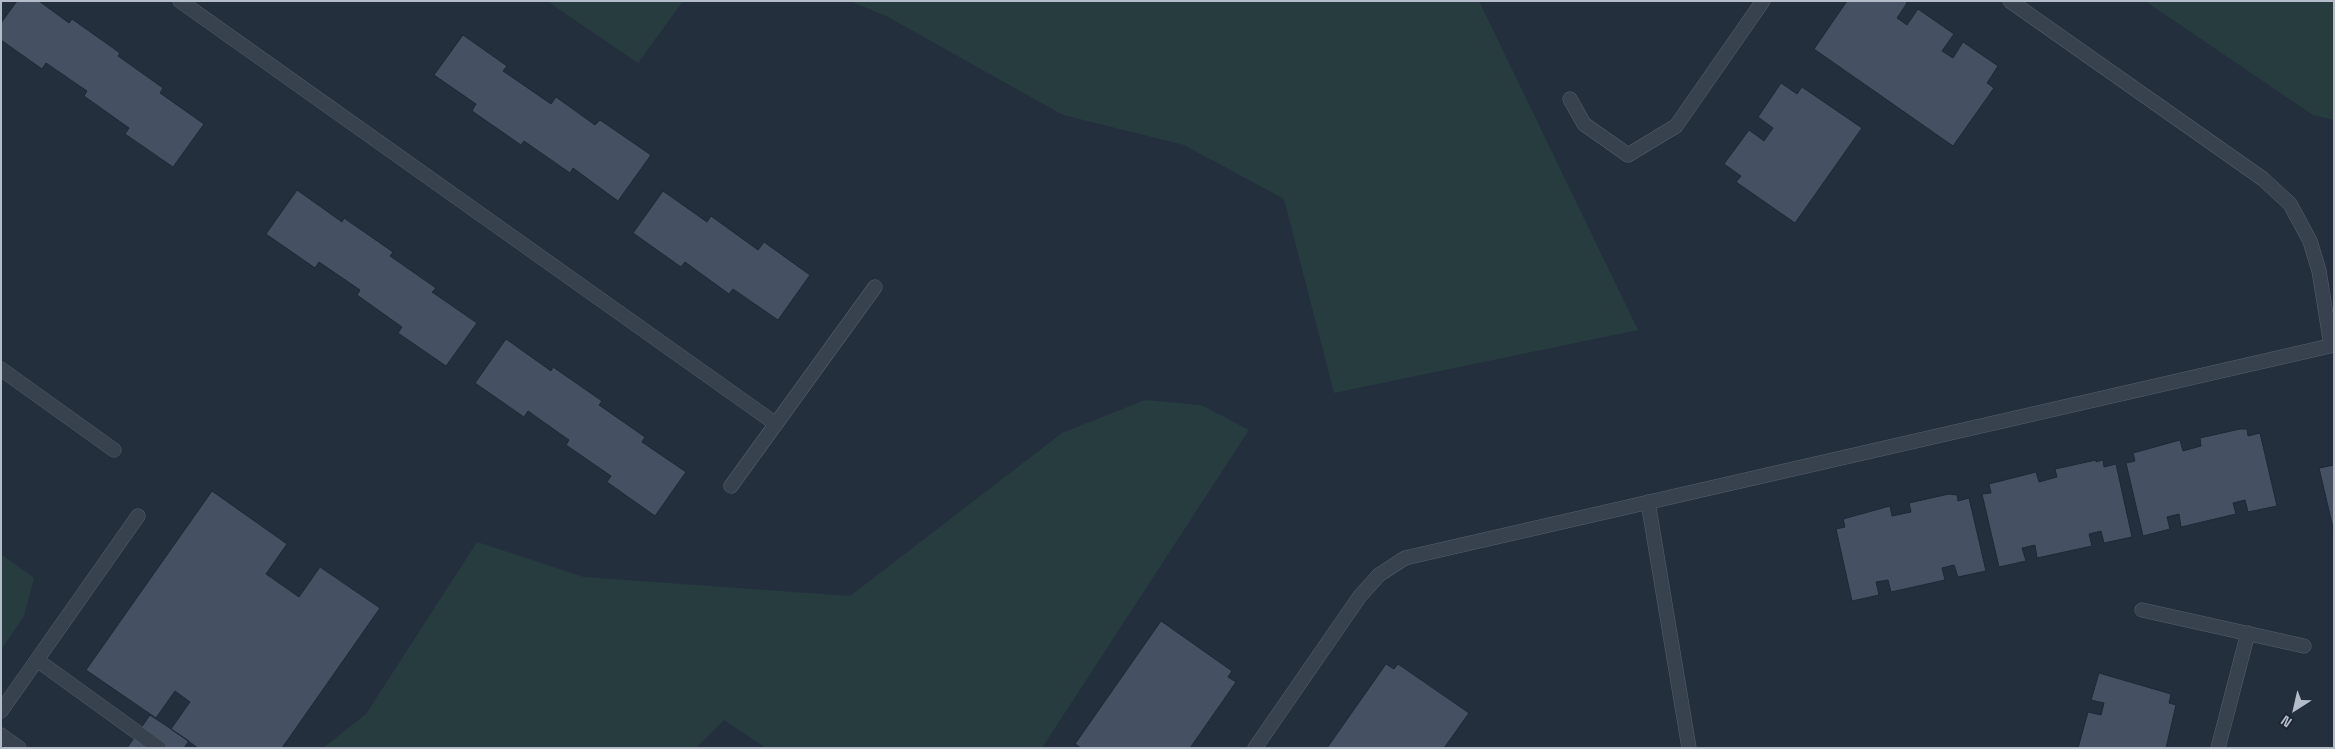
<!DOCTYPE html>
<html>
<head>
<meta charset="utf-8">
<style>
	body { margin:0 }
	#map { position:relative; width:2335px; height:749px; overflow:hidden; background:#242f3e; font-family:"Space Grotesk",sans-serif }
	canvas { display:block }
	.frame { position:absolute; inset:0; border:2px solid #b4bcc9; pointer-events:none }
	.north { position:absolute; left:2270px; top:684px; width:50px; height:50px; -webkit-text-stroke:4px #1d2633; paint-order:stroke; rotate:215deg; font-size:14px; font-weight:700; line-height:20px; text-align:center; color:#b4bcc9 }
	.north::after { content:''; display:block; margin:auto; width:18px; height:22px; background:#b4bcc9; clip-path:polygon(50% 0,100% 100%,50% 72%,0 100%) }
</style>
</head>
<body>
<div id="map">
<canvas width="2335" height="749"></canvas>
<div class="frame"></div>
<div class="north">N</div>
</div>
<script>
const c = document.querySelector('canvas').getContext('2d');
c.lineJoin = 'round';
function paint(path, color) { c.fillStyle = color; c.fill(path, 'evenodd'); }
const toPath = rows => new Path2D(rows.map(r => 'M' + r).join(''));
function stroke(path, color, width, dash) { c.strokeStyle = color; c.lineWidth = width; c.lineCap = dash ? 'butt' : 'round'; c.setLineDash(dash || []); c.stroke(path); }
paint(toPath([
	[547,1,683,1,638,63],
	[850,1,1479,1,1638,330,1334,393,1284,199,1184,145,1063,115,886,16],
	[2145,1,2334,1,2334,120,2313,115],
	[1145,400,1201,405,1249,430,1042,748,766,748,724,720,696,748,323,748,366,714,477,542,584,577,850,596,1062,433],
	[1,554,34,578,24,616,1,650]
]), '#263c3f');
const building = toPath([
	[17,1,39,1,69,23,72,19,120,53,118,56,163,88,160,93,204,124,173,167,125,134,129,128,84,96,87,91,46,63,42,69,1,40,1,23,17,1],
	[1847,1,1905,1,1907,3,1897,18,1907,25,1918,9,1954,34,1942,51,1953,58,1963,42,1998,66,1987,83,1994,88,1953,146,1814,49,1847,1],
	[463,35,507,66,503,71,551,104,556,97,595,125,600,120,651,155,618,201,573,168,570,173,524,141,521,145,472,111,476,104,434,75,463,35],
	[1781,83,1797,94,1802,87,1862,128,1795,223,1736,182,1741,176,1724,164,1749,130,1764,141,1773,128,1758,117,1781,83],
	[297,190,342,222,344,218,393,252,390,256,436,288,432,292,477,323,446,366,398,333,402,327,357,295,360,290,319,262,315,268,266,234,297,190],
	[663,191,707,222,711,216,758,250,764,242,810,275,778,320,733,289,729,294,685,262,681,267,633,233,663,191],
	[506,339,551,371,553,367,602,401,599,405,645,437,642,442,686,472,655,516,607,482,611,476,566,445,569,440,528,411,524,417,475,383,506,339],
	[2240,429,2247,429,2248,436,2260,433,2277,506,2248,512,2245,500,2233,503,2236,514,2181,527,2179,514,2167,517,2170,529,2143,536,2126,463,2135,461,2133,453,2180,440,2183,451,2201,446,2200,438,2240,429],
	[2096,460,2096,462,2103,460,2104,467,2116,464,2132,537,2104,543,2101,531,2089,534,2092,546,2037,558,2035,545,2022,548,2026,561,1999,567,1982,494,1991,493,1989,484,2036,472,2039,482,2057,477,2055,469,2096,460],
	[2334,465,2334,532,2319,468,2334,465],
	[212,491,287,544,266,574,299,597,320,567,380,608,282,748,198,748,171,729,190,702,175,691,156,718,86,670,212,491],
	[1949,494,1957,495,1958,501,1969,498,1986,571,1958,577,1954,565,1942,568,1945,580,1891,592,1888,580,1876,582,1879,595,1852,601,1836,529,1845,527,1843,519,1890,506,1892,516,1911,512,1909,503,1949,494],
	[1161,621,1232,671,1228,677,1236,682,1190,748,1081,748,1075,744,1161,621],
	[1386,664,1394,669,1398,664,1469,713,1444,748,1327,748,1386,664],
	[2099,673,2171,694,2169,703,2176,705,2166,748,2078,748,2088,712,2101,715,2104,703,2091,700,2099,673],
	[150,715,189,741,184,748,127,748,150,715]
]);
paint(building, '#455162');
stroke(building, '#1f2835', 1);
const service = toPath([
	[180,1,776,424],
	[2010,1,2263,179,2290,204,2310,241,2319,271,2331,345],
	[1570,99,1584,124,1628,155,1676,126,1763,1],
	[1,369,114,450],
	[731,486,875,287],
	[1648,502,1689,748],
	[2142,610,2304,646],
	[37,660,159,748],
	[1,711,138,516],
	[1,735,19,748],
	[1255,748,1360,596,1379,575,1405,558,2334,345],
	[2218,748,2248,633]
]);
stroke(service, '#565f6c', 15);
stroke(service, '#38414e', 14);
</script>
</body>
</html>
